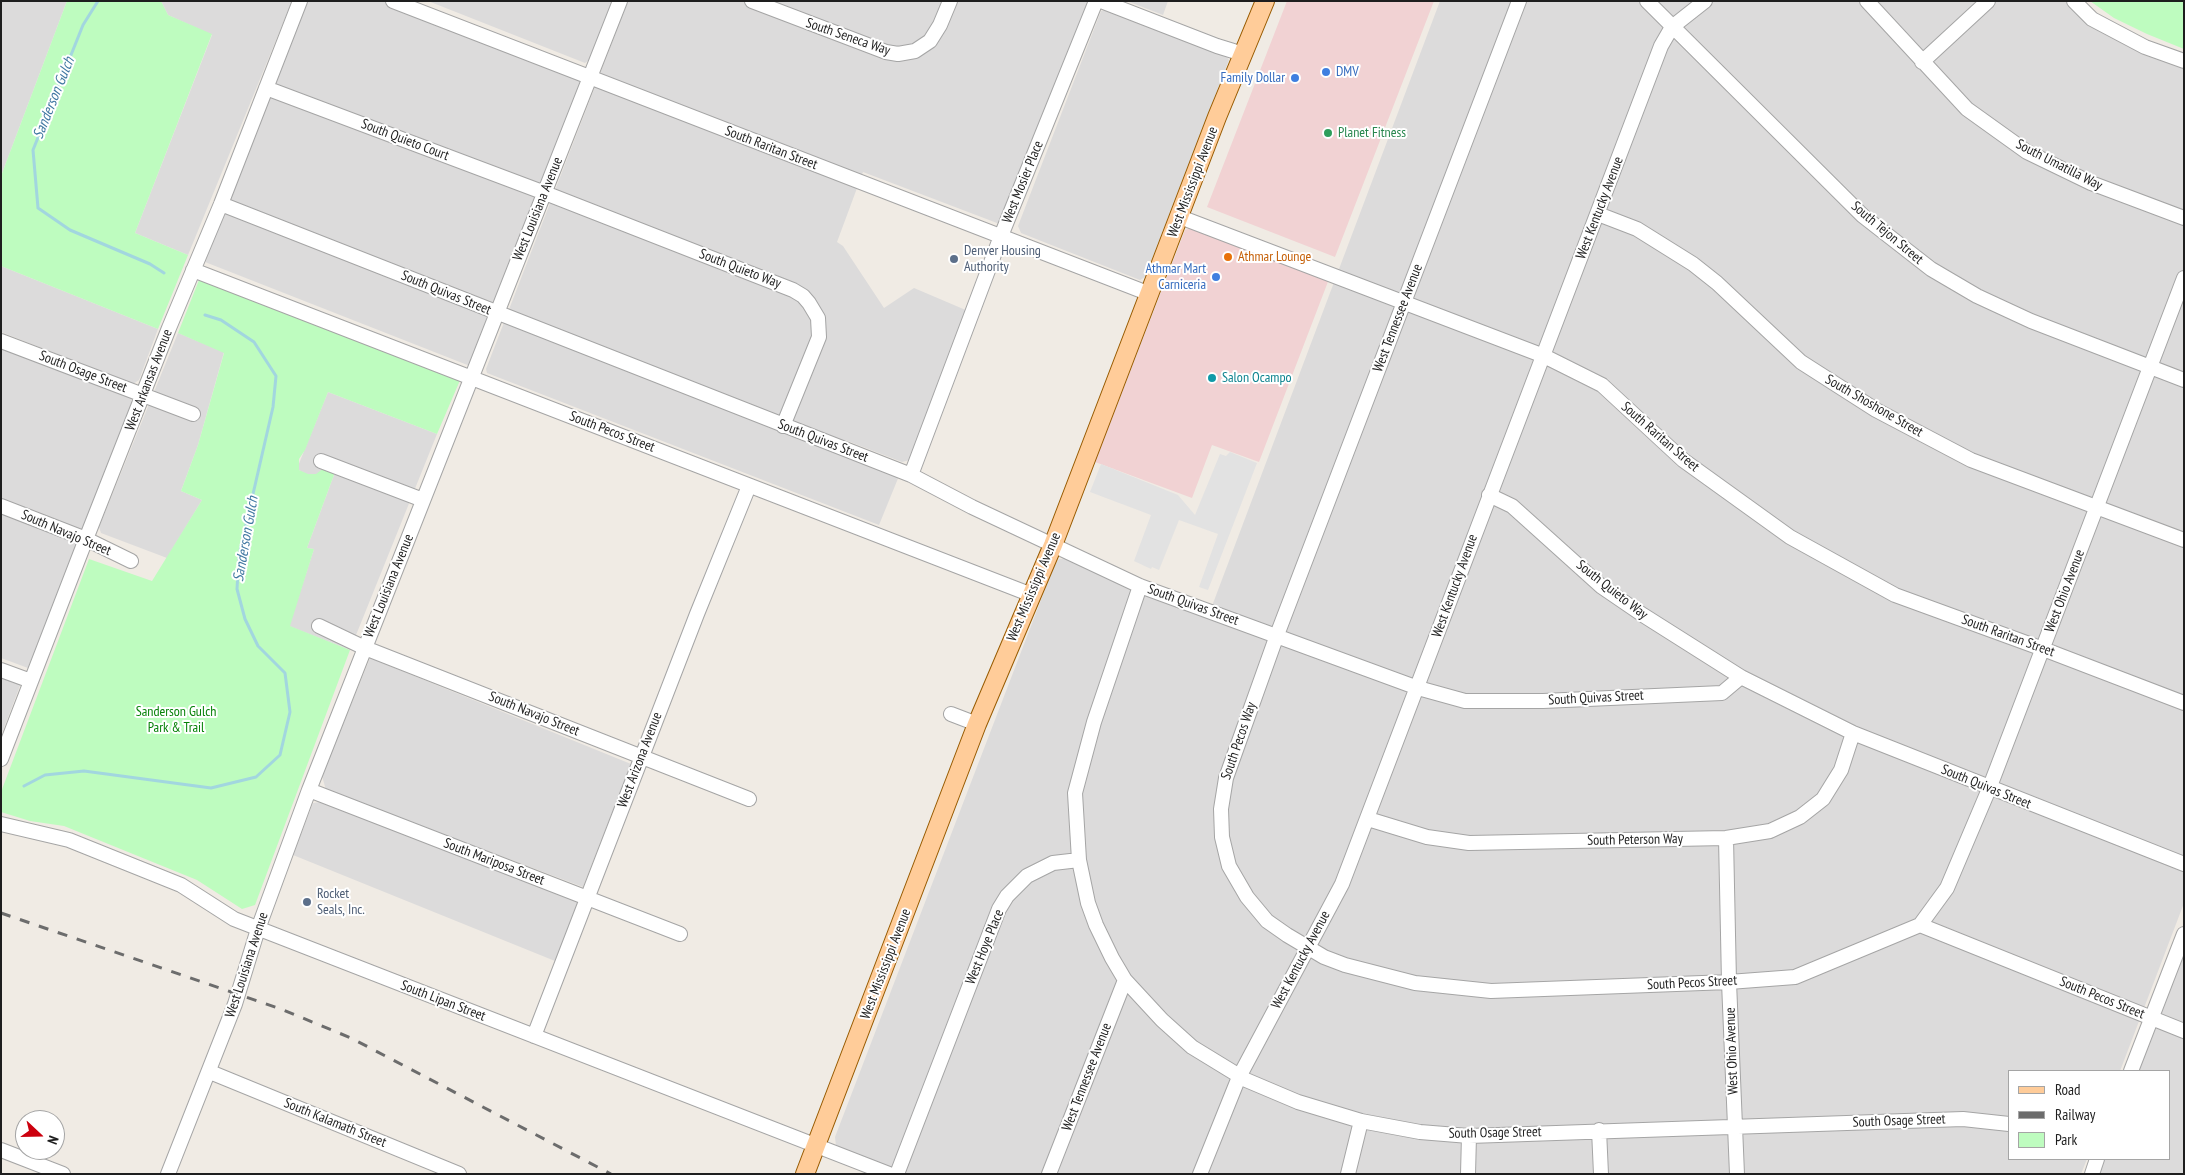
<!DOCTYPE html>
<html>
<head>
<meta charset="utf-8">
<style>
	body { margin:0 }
	#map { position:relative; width:2185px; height:1175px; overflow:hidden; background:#f0ebe4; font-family:"PT Sans Narrow",sans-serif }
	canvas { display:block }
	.frame { position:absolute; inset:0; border:2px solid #1e1e1e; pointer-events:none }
	.legend { position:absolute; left:2008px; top:1070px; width:162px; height:90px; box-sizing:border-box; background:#fff; border:1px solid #a5a5a5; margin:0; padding:6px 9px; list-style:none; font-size:15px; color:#1e1e1e }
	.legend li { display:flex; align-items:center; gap:10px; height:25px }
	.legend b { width:25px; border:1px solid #a5a5a5 }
	.north { position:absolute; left:15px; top:1110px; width:50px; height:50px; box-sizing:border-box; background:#fff; border:1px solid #a5a5a5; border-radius:50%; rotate:111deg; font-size:14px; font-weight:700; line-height:20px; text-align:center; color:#1e1e1e }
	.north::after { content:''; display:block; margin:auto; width:18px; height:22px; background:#cc000e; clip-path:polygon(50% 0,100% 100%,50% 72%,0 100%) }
</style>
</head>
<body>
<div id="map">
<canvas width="2185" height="1175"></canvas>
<div class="frame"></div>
<ul class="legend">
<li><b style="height:6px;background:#fc9"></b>Road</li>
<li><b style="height:6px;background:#6c6c6c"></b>Railway</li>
<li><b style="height:14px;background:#befcbf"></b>Park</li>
</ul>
<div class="north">N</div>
</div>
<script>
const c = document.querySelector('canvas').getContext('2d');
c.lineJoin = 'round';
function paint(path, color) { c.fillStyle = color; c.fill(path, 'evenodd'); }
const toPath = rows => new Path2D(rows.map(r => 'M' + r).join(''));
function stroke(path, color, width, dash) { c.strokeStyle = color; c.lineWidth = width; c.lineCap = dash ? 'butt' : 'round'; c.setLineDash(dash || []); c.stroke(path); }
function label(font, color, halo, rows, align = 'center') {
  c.font = font + ' "PT Sans Narrow",sans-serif'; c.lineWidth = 4; c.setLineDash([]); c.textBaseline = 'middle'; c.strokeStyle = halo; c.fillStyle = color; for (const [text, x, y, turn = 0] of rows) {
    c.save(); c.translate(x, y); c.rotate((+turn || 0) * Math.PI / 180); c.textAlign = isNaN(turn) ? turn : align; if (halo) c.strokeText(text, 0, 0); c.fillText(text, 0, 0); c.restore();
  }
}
paint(toPath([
	[1,1,67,1,1,176],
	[161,1,292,1,188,255,135,233,212,35,168,15],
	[306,1,384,1,581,79,581,85,470,366,205,262],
	[428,1,614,1,591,59,585,63],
	[628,1,1090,1,1003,222,997,223,863,172,837,242,843,246,884,308,914,288,968,311,910,460,902,462,845,440,840,453,899,476,879,525,487,373,486,369],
	[1127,1,1168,1,1163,15],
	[1440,1,2065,1,2085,18,2184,67,2184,903,2120,1071,2009,1071,2009,1159,2087,1159,2081,1174,908,1174,836,1146,835,1137,1054,566,1059,559,1068,558,1209,614],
	[1110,9,1226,56,1229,60,1145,277,1140,280,1021,233,1018,226,1101,11],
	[1,266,158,329,139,380,133,384,1,332],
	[178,333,224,352,198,445,181,491,202,500,167,558,101,533,99,527],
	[1,348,132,398,131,406,28,668,1,658],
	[328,392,437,434,350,650,289,626,314,549,307,548,335,472,308,475,299,470,298,466],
	[370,658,631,764,583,887,326,790,322,776],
	[1,675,21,683,1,736],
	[320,802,578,902,555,961,293,855,313,803],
	[2184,952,2184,1174,2099,1174,2104,1159,2169,1159,2169,1071,2138,1071]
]), '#dcdbdb');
paint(toPath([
	[1287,1,1434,1,1335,257,1207,207],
	[1191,228,1329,279,1259,462,1212,445,1192,498,1095,462,1185,230]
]), '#f1d2d3');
paint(toPath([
	[67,1,161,1,168,15,212,34,135,233,188,255,158,329,1,266,1,176],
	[2090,1,2184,1,2184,49,2147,34,2114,18],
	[199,280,461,378,437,434,328,392,305,450,299,459,299,470,308,474,316,474,324,468,335,472,307,548,314,549,290,626,350,650,255,905,242,909,197,880,64,826,30,821,1,812,1,792,89,559,152,581,202,500,181,491,198,445,224,353,178,333]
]), '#befcbf');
paint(toPath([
	[1230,452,1257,463,1208,590,1199,587,1218,534,1179,520,1159,570,1152,567,1151,569,1134,561,1151,515,1090,492,1101,464,1178,495,1195,515,1220,454,1226,456]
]), '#e2e2e2');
stroke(toPath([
	[98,1,83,25,33,150,38,208,70,230,150,264,164,273],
	[24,786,45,775,84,771,211,788,256,777,280,755,290,712,285,673,258,646,245,619,237,589,239,555,273,407,276,376,254,342,221,320,205,315]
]), '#a2d6df', 3);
const minor = toPath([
	[393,1,1150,294],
	[752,1,886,52,898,54,915,51,930,41,940,25,950,1],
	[1101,1,1217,46,1243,54],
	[1519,1,1277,635,1226,778,1221,809,1222,837,1229,866,1247,897,1267,921,1287,935,1324,957,1345,965,1415,983,1491,991,1729,982,1795,977,1920,925,2184,1031],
	[1647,1,1863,216,1931,269,1977,296,2031,321,2184,380],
	[1867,1,1967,109,2027,152,2091,183,2184,218],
	[2074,1,2092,19,2145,47,2184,61],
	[1922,62,1988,1],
	[266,88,545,193,793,290,803,296,809,303,818,318,819,337,783,426],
	[221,204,911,475,972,507,1140,586,1418,688,1465,701,1543,701,1722,693,1741,677,1853,733,2184,864],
	[1598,214,1637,229,1693,264,1717,283,1801,362,1876,410,1971,460,2184,540],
	[1180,217,1544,356,1602,385,1683,460,1790,537,1895,595,2043,649,2184,703],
	[193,270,1032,595],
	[1,341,193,414],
	[321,461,423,500],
	[911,475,1001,236,1096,1],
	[1489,495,1512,506,1602,587,1643,615,1741,677],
	[1,506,86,539,131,561],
	[319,626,365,648,749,799],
	[1,670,31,681],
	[951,714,977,724],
	[1,759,86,539,169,328,221,204,300,1],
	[309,790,680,934],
	[1368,819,1427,837,1469,843,1726,838,1770,831,1800,817,1823,799,1841,770,1853,733],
	[1,824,69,840,181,885,234,919,889,1174],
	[1726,838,1729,982,1737,1174],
	[1079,860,1088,903,1096,925,1112,958,1125,980,1162,1020,1192,1047,1246,1080,1298,1102,1361,1121,1420,1132,1469,1136,1963,1119,2009,1124],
	[1920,925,1947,888,1989,789,2184,278],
	[534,1036,697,614,749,486],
	[2131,1071,2184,934],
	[210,1072,459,1174],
	[1599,1130,1601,1174],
	[1,1150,63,1174],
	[168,1174,235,1004,258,929,309,790,620,1],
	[897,1174,999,909,1007,896,1027,876,1053,863,1079,860,1075,793,1094,722,1140,586],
	[1049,1174,1125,980],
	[1200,1174,1239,1077,1342,884,1661,46,1672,27,1705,1],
	[1348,1174,1361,1121],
	[1468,1174,1469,1136],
	[2092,1174,2097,1159]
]);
const major = toPath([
	[805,1174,977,724,1053,545,1217,117,1265,1]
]);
stroke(minor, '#a5a5a5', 16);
stroke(major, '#985b00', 20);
stroke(minor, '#fff', 14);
stroke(major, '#fc9', 18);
stroke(toPath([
	[1,913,281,1009,351,1038,611,1174]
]), '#6c6c6c', 3, [10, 10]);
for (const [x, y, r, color] of [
	[1326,72,5,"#3f7fe0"],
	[1295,78,5,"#3f7fe0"],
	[1328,133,5,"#2e9e5b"],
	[1228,257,5,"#e8710a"],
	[954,259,5,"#5c6f8a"],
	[1216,277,5,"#3f7fe0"],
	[1212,378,5,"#0f9aa8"],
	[307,902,5,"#5c6f8a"]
]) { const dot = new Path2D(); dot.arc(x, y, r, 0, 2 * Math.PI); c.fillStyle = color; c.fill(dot); stroke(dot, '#fff', 2); }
label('14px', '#1e1e1e', '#fff', [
	["South Seneca Way",848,37,19],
	["South Quieto Court",405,140,21],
	["South Raritan Street",771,148,21],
	["South Umatilla Way",2059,165,27],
	["West Mosier Place",1023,182,-68],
	["West Mississippi Avenue",1193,182,-69],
	["West Kentucky Avenue",1600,208,-69],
	["West Louisiana Avenue",538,209,-68],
	["South Tejon Street",1887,233,40],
	["South Quieto Way",740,269,21],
	["South Quivas Street",446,293,22],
	["West Tennessee Avenue",1398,318,-69],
	["South Osage Street",83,372,21],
	["West Arkansas Avenue",149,380,-69],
	["South Shoshone Street",1874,406,30],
	["South Pecos Street",612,432,21],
	["South Raritan Street",1660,437,41],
	["South Quivas Street",823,441,21],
	["South Navajo Street",66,533,23],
	["West Louisiana Avenue",389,586,-68],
	["West Kentucky Avenue",1455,586,-70],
	["West Mississippi Avenue",1034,587,-67],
	["South Quieto Way",1612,590,38],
	["West Ohio Avenue",2065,591,-69],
	["South Quivas Street",1193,605,20],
	["South Raritan Street",2008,636,20],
	["South Quivas Street",1596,698,-3],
	["South Navajo Street",534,714,22],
	["South Pecos Way",1239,741,-71],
	["West Arizona Avenue",640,760,-69],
	["South Quivas Street",1986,787,22],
	["South Peterson Way",1635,840,-1],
	["South Mariposa Street",494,862,21],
	["West Hoye Place",985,947,-68],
	["West Kentucky Avenue",1301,960,-62],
	["West Mississippi Avenue",886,964,-69],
	["West Louisiana Avenue",247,965,-72],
	["South Pecos Street",1692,983,-3],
	["South Pecos Street",2102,998,22],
	["South Lipan Street",443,1001,21],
	["West Ohio Avenue",1732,1051,-92],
	["West Tennessee Avenue",1087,1077,-69],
	["South Osage Street",1899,1121,-2],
	["South Kalamath Street",335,1123,22],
	["South Osage Street",1495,1133,-1]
]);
label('14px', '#366cbe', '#fff', [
	["DMV",1336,72,"left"],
	["Family Dollar",1285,78],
	["Athmar Mart",1206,269],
	["Carniceria",1206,285]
], 'right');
label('14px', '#27864d', '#fff', [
	["Planet Fitness",1338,133]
], 'left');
label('14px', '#4e5e75', '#fff', [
	["Denver Housing",964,251],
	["Authority",964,267],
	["Rocket",317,894],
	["Seals, Inc.",317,910]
], 'left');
label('14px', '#c56008', '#fff', [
	["Athmar Lounge",1238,257]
], 'left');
label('14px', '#0d838f', '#fff', [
	["Salon Ocampo",1222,378]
], 'left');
label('14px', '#068208', '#fff', [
	["Sanderson Gulch",176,712],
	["Park & Trail",176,728]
]);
label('italic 15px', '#4178a2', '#fff', [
	["Sanderson Gulch",54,98,-68],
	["Sanderson Gulch",246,539,-80]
]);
</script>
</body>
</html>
